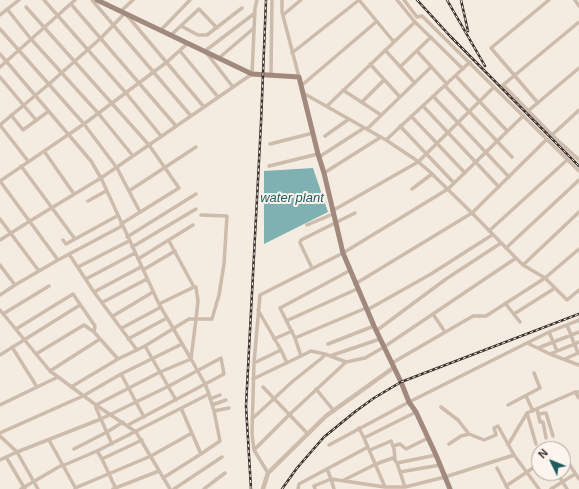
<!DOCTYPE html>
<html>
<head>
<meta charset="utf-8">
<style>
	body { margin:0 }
	#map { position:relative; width:579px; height:489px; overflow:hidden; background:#f4ebe1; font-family:Arial,sans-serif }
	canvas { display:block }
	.north { position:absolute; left:531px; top:441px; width:40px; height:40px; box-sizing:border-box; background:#fbf5ee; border:1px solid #aea6a0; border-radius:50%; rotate:313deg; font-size:11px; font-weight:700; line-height:16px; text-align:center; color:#3b302b }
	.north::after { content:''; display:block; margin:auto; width:14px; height:18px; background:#1f5a5e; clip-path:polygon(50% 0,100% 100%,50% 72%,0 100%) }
</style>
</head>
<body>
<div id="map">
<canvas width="579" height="489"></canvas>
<div class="north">N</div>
</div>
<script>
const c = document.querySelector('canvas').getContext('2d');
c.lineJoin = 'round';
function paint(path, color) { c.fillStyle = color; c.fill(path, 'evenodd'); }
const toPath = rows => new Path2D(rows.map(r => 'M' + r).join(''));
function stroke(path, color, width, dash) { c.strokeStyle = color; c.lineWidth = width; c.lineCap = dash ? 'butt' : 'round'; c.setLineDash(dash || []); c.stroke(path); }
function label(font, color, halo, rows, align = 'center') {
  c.font = font + ' Arial,sans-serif'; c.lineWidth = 4; c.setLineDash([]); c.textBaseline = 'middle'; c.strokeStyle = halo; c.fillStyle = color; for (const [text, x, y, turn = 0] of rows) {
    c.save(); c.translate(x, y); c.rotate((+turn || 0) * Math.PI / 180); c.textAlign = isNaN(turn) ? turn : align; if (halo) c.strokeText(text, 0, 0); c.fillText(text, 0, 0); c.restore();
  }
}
paint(toPath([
	[313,168,328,212,264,244,264,171]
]), '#7fb0b2');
stroke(toPath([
	[44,0,126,93,161,136],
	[92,0,191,116],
	[282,0,282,12,299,77],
	[359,0,394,42],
	[397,0,415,22,463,69],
	[404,0,417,17,422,16,579,171],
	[575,0,579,6],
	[71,4,176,126],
	[26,7,149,145,179,188,121,224],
	[7,9,31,39,98,113,133,156],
	[121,11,133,0],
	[0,15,19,0],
	[283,15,301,0],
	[579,22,503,85,552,135,579,160],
	[181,26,198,35,207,35,242,8],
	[0,29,84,124,117,168,140,212],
	[161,30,190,0],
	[171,35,199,9,217,28],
	[385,50,415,83],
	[180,51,218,97],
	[417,51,447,84],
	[292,53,359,0],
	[0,54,91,161,101,178,159,304,191,359,160,372,96,405,96,408,112,444],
	[219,58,254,28],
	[370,64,400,97],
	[0,67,75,0],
	[400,67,431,37],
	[271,76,272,0],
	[456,76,507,131],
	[0,77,36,120],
	[301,86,376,22],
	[445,86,512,157],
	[233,87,205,51,255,13],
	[343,90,381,115],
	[303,93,386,140,416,160,429,171,472,213,516,258,523,265,545,278,567,300,579,290],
	[433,96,509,177],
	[362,102,384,80],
	[538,103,491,48,549,0],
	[327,106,415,22],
	[423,106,499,187],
	[528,111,579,68],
	[11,115,23,130,49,111],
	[411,116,465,173],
	[400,126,454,183],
	[367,129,431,67],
	[552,135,579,110],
	[325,136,349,119],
	[386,140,470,62],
	[270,144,313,133],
	[44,151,74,194],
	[319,157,364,128],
	[28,161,0,125,49,84,101,38,125,13,204,107],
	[21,166,75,239],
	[269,166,318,154],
	[324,173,381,137],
	[412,189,432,174],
	[129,191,196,147],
	[88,201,106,191],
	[332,211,418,162,494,87],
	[0,219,39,271],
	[307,225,333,214],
	[489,231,567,160],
	[127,237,196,194],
	[0,240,30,221,101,178,252,74,255,8,257,0],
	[63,240,66,244,117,216],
	[169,241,194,287],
	[132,247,196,209],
	[506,248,579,180],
	[69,254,94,292,137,350],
	[138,259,193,225],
	[58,260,0,181,84,124,167,62,188,43],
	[0,265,15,285],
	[523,265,579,212],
	[78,267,129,241],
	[312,268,300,243,301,240,355,213],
	[143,270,175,251],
	[349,271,280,308,295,338,301,356,311,351,325,354,346,362,365,358,384,347,516,258],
	[86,279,135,253],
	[355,284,472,213,546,140],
	[94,292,141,267],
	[0,295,15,285,58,260,122,226],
	[103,302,147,279],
	[505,303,520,322],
	[159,304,194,287,196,287,198,301,196,319,191,359,205,384,209,394],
	[0,310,50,371,96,405,136,432,170,489],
	[258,310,281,350,287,363],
	[367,310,431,274,492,235],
	[3,314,49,286],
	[433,314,445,332],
	[514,314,555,288],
	[113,316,153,292],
	[286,321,357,289],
	[122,328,161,307],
	[16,329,73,294,95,326,94,332],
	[376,331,446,279,501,243],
	[549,332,557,351],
	[295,338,366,308],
	[128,339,167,318],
	[274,339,292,331],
	[527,343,550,354,579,365],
	[328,344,374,326],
	[145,346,176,400],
	[12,347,37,387],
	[538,348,579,332],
	[36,354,84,325,94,332,118,359],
	[550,354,579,342],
	[0,355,80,305],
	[330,356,380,339],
	[565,359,578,353,567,325],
	[254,363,281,350],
	[392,363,473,316,486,316,545,278,579,249],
	[50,371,100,339],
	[121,374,144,417],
	[253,379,301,356],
	[71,387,118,359,145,346,189,319,212,319,219,295,224,264,227,216,201,215],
	[263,387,308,434],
	[316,389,334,411],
	[575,392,579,398],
	[526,396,533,411],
	[210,399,220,395],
	[0,405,58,377],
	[212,405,226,400],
	[508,405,540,388,534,373],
	[441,407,458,420,469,434,484,440,496,435,494,428,498,426,514,455,539,489],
	[537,409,540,422,543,422,546,438],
	[214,411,229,408],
	[527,413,536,444],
	[538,414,546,413,553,436],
	[252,419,293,381,322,358,325,354],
	[359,428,364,438,416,412],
	[0,433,83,396,121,374,182,344],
	[0,436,17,452,38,489],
	[364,438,385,487],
	[49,440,76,489],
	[142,440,102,459,97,451,209,394,214,411,220,441,201,454],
	[449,444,461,436,469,434],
	[329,445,409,402,549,332,579,320],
	[508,445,527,413,575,392,579,392],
	[393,446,400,444,406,449,428,438],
	[74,449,107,432,123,422],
	[254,450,289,415,346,362],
	[370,450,391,441,394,449,395,459],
	[563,455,579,479],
	[6,457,25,489],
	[102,459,116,489],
	[0,460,17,452,101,419,169,386,221,358,224,374,128,425],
	[62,466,97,451],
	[497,468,508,489],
	[327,469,331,479,385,487,405,487,445,477,514,455],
	[400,472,440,465],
	[268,473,254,450,252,434,254,363,260,295,343,253,448,189,523,116],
	[557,473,567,489],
	[163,478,201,454,181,408],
	[344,480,376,464,393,458,394,459,397,463],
	[506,486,539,464],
	[405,487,397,463,436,455],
	[75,488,151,456,192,433],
	[21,489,62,465],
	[113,489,159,471],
	[174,489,222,457],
	[204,489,225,473],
	[298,489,299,484,368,447],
	[315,489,314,486,331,479,334,489],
	[551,489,575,474]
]), '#cdbbac', 3.5);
stroke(toPath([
	[263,489,268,473,326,416,393,368]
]), '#cdbbac', 4.5);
stroke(toPath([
	[97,0,252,74,299,77,318,154,324,173,343,253,374,326,401,382,409,402,416,412,436,455,450,489]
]), '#a18a7d', 5);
const rail = toPath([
	[417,0,450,36,579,166],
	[447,0,485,66],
	[461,0,468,31],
	[251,489,246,406,261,123,266,0],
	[282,489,297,468,324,437,356,411,374,398,401,382,579,314]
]);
stroke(rail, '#3b302b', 2.5);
stroke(rail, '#fbf5ee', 1, [3]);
label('italic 13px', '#1f5a5e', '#fbf5ee', [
	["water plant",292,198]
]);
</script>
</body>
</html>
